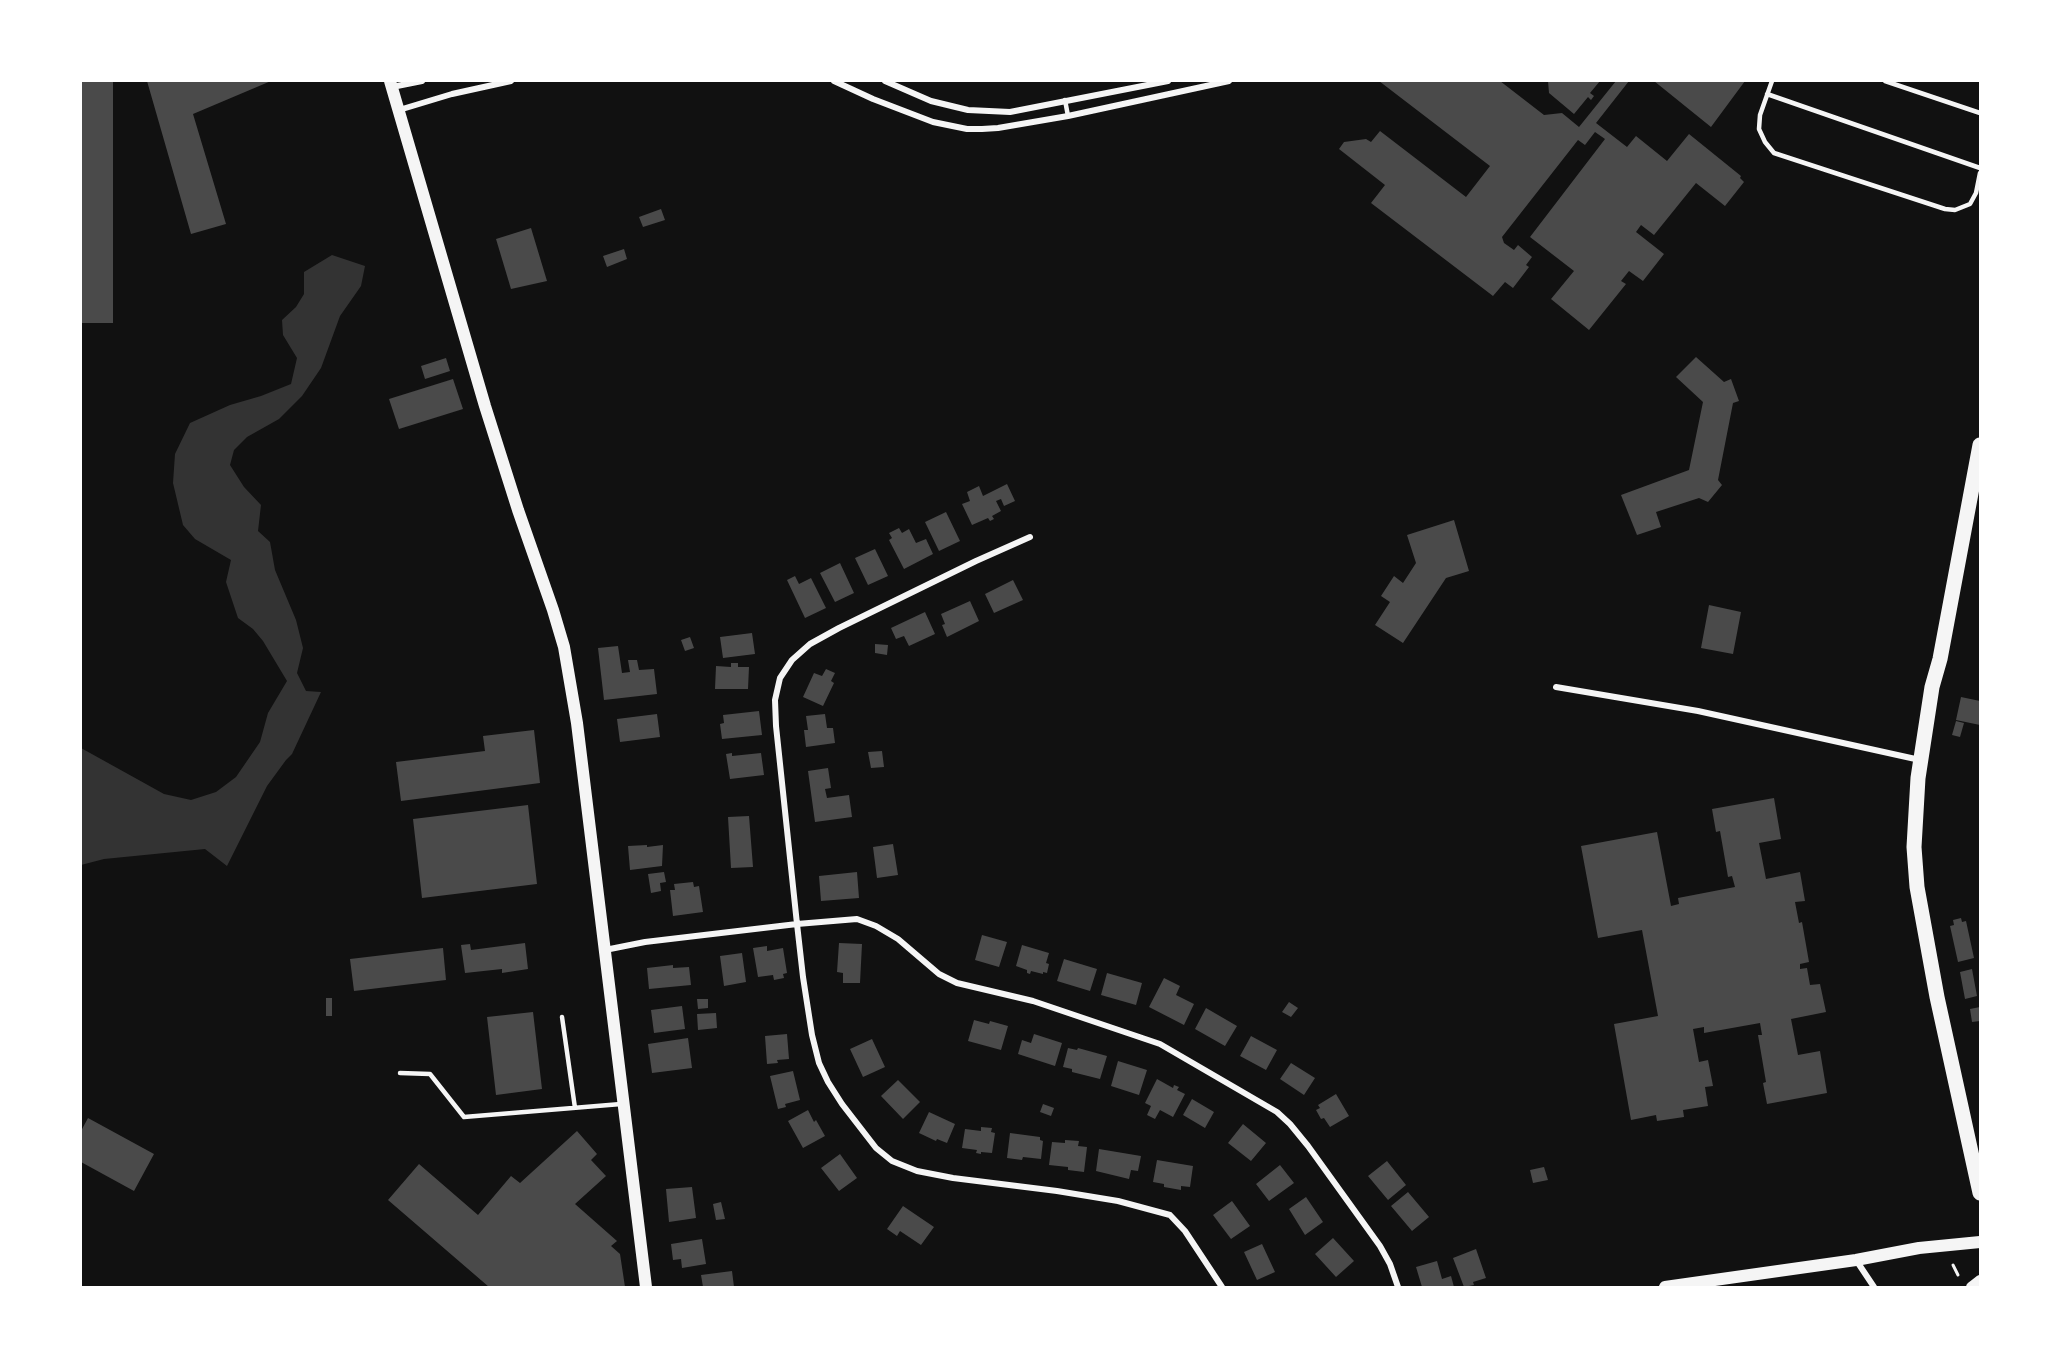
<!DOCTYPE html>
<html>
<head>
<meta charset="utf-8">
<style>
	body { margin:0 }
	#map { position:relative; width:2061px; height:1368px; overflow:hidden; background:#111; font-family:Inter,sans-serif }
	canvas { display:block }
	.frame { position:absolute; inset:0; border:82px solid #fff; pointer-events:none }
</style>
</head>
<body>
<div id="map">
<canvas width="2061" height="1368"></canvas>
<div class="frame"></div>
</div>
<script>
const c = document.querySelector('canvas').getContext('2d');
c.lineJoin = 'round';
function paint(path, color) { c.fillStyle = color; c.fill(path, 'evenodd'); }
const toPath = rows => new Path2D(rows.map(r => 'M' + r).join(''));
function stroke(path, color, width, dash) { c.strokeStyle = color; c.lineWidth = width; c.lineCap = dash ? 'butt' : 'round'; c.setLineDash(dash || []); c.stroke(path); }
paint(toPath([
	[332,255,365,266,361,286,340,316,321,368,302,396,279,419,247,437,234,450,230,465,244,487,261,505,258,531,270,542,275,570,296,620,303,648,297,673,306,691,321,692,292,754,286,760,267,786,227,866,205,849,104,859,81,865,81,748,164,794,191,800,216,792,236,777,260,742,268,713,287,681,263,641,253,629,238,618,226,582,231,560,195,539,183,525,173,483,175,454,190,423,230,405,261,396,291,384,297,358,283,335,282,320,296,307,304,294,304,272]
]), '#333');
paint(toPath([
	[81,81,113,81,113,323,81,323],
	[147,81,271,81,193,114,226,224,191,234],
	[1379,81,1500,81,1544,115,1562,113,1579,127,1616,81,1629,81,1596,123,1627,147,1636,136,1667,161,1689,134,1741,176,1740,178,1744,182,1725,206,1696,183,1654,235,1641,225,1636,232,1664,254,1643,281,1629,271,1621,281,1626,284,1589,330,1551,299,1574,271,1530,237,1605,139,1595,132,1585,145,1578,140,1502,237,1504,243,1514,250,1518,245,1532,257,1526,265,1529,267,1513,288,1505,282,1493,296,1371,203,1385,185,1339,149,1344,142,1366,139,1371,142,1380,131,1466,197,1490,166],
	[1548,81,1600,81,1590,93,1594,96,1591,100,1588,97,1574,114,1549,93],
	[1654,81,1745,81,1711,127],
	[661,209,665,220,643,227,639,217],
	[531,228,547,281,511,289,496,239],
	[624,249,627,259,607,267,603,256],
	[1696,357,1724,382,1731,379,1739,401,1733,403,1718,480,1722,485,1708,502,1699,498,1656,512,1661,527,1637,535,1621,495,1689,470,1703,402,1676,377],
	[446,358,450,371,425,379,421,366],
	[453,379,463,409,399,429,389,399],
	[1007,484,1015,501,1004,506,1001,499,996,501,1001,511,992,516,994,519,990,521,988,518,972,525,962,504,970,501,967,492,979,486,983,496],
	[946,512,960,541,939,551,925,522],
	[1454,520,1469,571,1446,578,1403,643,1375,625,1390,602,1381,596,1394,576,1403,583,1416,563,1407,535],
	[899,528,902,533,909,529,916,543,926,539,933,554,904,569,889,540,892,538,889,533],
	[875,549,888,576,868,585,855,558],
	[840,563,854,593,835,602,820,573],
	[795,576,799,584,811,578,826,608,805,618,787,580],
	[1013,580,1023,600,994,613,985,594],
	[970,601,979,621,947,637,942,625,945,624,941,614],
	[1709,605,1741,612,1733,654,1701,648],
	[925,612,935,634,909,646,904,636,896,639,891,628],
	[752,633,755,654,723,658,720,637],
	[690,637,694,648,685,651,681,640],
	[875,644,888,645,887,655,875,653],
	[618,646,622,673,630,672,628,660,637,660,639,670,654,669,657,694,604,700,598,648],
	[731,663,738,663,738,667,749,667,748,689,715,689,716,666,731,667],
	[826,669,835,673,831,681,834,683,823,706,803,697,814,673,822,676],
	[1961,697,1980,701,1980,725,1956,720],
	[759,711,762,735,722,739,720,724,724,723,723,715],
	[657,714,660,737,620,742,617,719],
	[825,714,827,728,833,728,835,743,806,747,804,730,808,730,806,716],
	[1956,721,1964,723,1960,737,1952,735],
	[534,730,540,783,401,801,396,762,485,751,483,736],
	[882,751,884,767,871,768,868,752],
	[732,753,732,756,761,753,764,775,730,779,726,754],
	[828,768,831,788,825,789,827,798,849,795,852,817,815,822,808,771],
	[1774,798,1781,839,1759,843,1766,879,1800,872,1805,901,1795,902,1799,923,1802,922,1809,962,1800,964,1800,969,1807,968,1810,985,1820,984,1826,1012,1791,1019,1798,1055,1820,1051,1827,1093,1767,1104,1763,1083,1766,1082,1758,1035,1762,1035,1760,1023,1704,1033,1704,1027,1693,1029,1699,1062,1708,1060,1713,1086,1705,1087,1708,1106,1683,1110,1684,1117,1657,1121,1656,1115,1631,1120,1614,1024,1658,1016,1642,930,1598,938,1581,846,1657,832,1671,906,1679,904,1678,898,1735,887,1732,876,1728,877,1720,831,1716,832,1712,809],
	[528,805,537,884,422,898,413,819],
	[749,816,753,867,731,868,728,817],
	[893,844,898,875,877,878,873,847],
	[647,845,647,847,663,845,662,866,630,870,628,846],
	[664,872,666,882,660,883,661,891,651,893,648,874],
	[857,872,859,898,821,901,819,876],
	[693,882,694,887,699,886,703,912,673,916,670,890,675,890,674,884],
	[1961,918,1962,922,1966,921,1974,958,1958,962,1950,926,1954,925,1953,920],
	[982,935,1007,942,999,967,975,960],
	[525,943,528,969,502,973,502,969,465,973,461,945,470,944,471,950],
	[839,943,862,944,860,983,843,983,843,973,837,972],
	[1022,945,1049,953,1046,963,1049,964,1047,973,1043,972,1043,974,1031,971,1030,974,1027,973,1027,970,1016,966],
	[767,946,767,951,783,948,787,973,783,974,784,978,774,980,773,975,758,977,753,948],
	[443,948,446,980,354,991,350,959],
	[742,953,746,982,724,986,720,956],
	[1064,959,1097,969,1090,991,1057,981],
	[673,965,673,968,689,967,691,985,649,989,647,968],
	[1972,969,1977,996,1965,999,1960,972],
	[1107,973,1142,983,1136,1005,1101,995],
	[1164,978,1180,986,1176,995,1194,1004,1184,1025,1149,1007],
	[326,998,332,998,332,1016,326,1016],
	[697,999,708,999,708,1008,698,1009],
	[1289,1002,1298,1008,1291,1017,1282,1012],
	[682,1006,685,1029,654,1033,651,1010],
	[1980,1007,1980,1021,1972,1022,1970,1009],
	[1206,1008,1237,1026,1225,1046,1195,1029],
	[533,1012,542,1089,496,1095,487,1017],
	[716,1013,717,1028,698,1030,697,1014],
	[974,1020,989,1024,990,1021,1008,1026,1001,1050,968,1041],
	[787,1034,789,1059,777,1060,778,1063,767,1064,765,1036],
	[1034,1034,1062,1043,1055,1066,1018,1054,1022,1040,1031,1043],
	[1251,1036,1277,1050,1266,1070,1240,1056],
	[688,1038,692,1068,652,1073,648,1044],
	[872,1039,885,1067,863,1077,850,1049],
	[1068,1048,1077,1050,1078,1048,1107,1056,1100,1079,1072,1072,1072,1069,1063,1067],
	[1118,1061,1147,1070,1139,1095,1111,1086],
	[1291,1063,1315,1078,1304,1095,1280,1079],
	[793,1071,800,1100,785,1104,786,1107,778,1109,770,1076],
	[1157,1079,1173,1088,1174,1085,1179,1087,1177,1090,1185,1094,1173,1117,1160,1110,1155,1119,1147,1115,1151,1106,1145,1103],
	[898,1080,920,1102,903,1119,881,1096],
	[1336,1094,1349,1116,1330,1127,1324,1118,1321,1119,1316,1110,1320,1108,1318,1105],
	[1192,1099,1214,1112,1205,1128,1183,1115],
	[1043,1104,1054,1108,1051,1116,1040,1112],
	[808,1110,814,1122,816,1120,825,1136,803,1148,788,1121],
	[929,1112,955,1124,947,1143,937,1139,936,1141,919,1133],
	[88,1118,154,1154,134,1191,81,1162,81,1131],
	[1243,1124,1266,1143,1251,1161,1228,1143],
	[981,1127,992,1128,991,1132,995,1133,992,1153,981,1152,981,1154,976,1153,977,1150,962,1148,965,1129,981,1131],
	[577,1131,597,1154,591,1160,606,1176,575,1204,617,1241,611,1246,620,1254,625,1287,489,1287,388,1200,419,1164,478,1215,511,1176,520,1183],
	[1010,1133,1040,1137,1040,1140,1043,1141,1041,1159,1023,1157,1022,1160,1007,1158],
	[1065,1140,1079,1141,1078,1146,1087,1147,1084,1172,1068,1170,1068,1167,1049,1165,1052,1142,1065,1143],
	[1099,1149,1141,1156,1138,1171,1131,1170,1129,1179,1096,1171],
	[840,1154,857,1178,839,1191,821,1168],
	[1157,1160,1193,1166,1190,1187,1181,1186,1181,1190,1164,1187,1164,1184,1153,1182],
	[1387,1161,1406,1185,1388,1200,1368,1176],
	[1280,1165,1294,1183,1269,1201,1256,1184],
	[1544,1167,1548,1180,1533,1183,1530,1170],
	[692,1187,696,1218,669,1222,666,1189],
	[1408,1192,1429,1217,1412,1231,1391,1206],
	[1306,1197,1323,1222,1305,1235,1289,1209],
	[1232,1201,1250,1226,1231,1239,1213,1215],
	[721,1202,725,1219,716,1220,713,1204],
	[903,1206,934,1227,921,1245,900,1231,897,1236,887,1229],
	[1333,1238,1354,1261,1336,1277,1315,1254],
	[702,1239,706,1264,682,1268,681,1259,673,1260,671,1244],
	[1262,1244,1275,1272,1257,1280,1244,1252],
	[1476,1249,1486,1278,1473,1282,1474,1285,1464,1287,1453,1258],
	[1437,1261,1442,1279,1451,1276,1454,1287,1422,1287,1416,1267],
	[732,1271,734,1287,703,1287,701,1275]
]), '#4a4a4a');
stroke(toPath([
	[1953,1265,1958,1275]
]), '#f5f5f5', 3);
stroke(toPath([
	[1772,81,1760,115,1759,129,1765,142,1774,153,1945,209,1955,210,1970,204,1976,193,1980,173],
	[1885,81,1980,113],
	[1767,94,1980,168],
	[1065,100,1068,116],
	[562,1017,575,1108],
	[400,1073,430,1074,464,1117,621,1104]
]), '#f5f5f5', 4.5);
stroke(toPath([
	[834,81,873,99,933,122,967,129,982,129,998,128,1068,116,1229,81],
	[885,81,931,101,968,110,1010,112,1168,81],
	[392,87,422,81],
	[399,110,452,94,511,81],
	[1556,687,1698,711,1920,760],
	[605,950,645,942,797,924,776,726,775,700,780,678,792,660,810,644,839,628,976,561,1030,537],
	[1856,1260,1874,1287],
	[1222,1287,1185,1231,1170,1215,1118,1201,1057,1191,953,1178,917,1171,892,1161,876,1148,842,1104,828,1082,819,1063,812,1035,803,977,797,924,857,919,876,926,898,939,939,974,957,983,1033,1001,1160,1044,1277,1112,1290,1124,1308,1146,1380,1246,1390,1264,1398,1287]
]), '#f5f5f5', 6);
stroke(toPath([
	[1971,1287,1980,1280]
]), '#f5f5f5', 10);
stroke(toPath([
	[390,81,485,406,518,510,553,610,564,647,577,723,646,1287],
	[1665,1287,1856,1260,1919,1248,1980,1242]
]), '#f5f5f5', 12);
stroke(toPath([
	[1980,445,1940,659,1932,687,1918,778,1914,847,1917,887,1937,997,1980,1193]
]), '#f5f5f5', 15);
</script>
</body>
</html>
